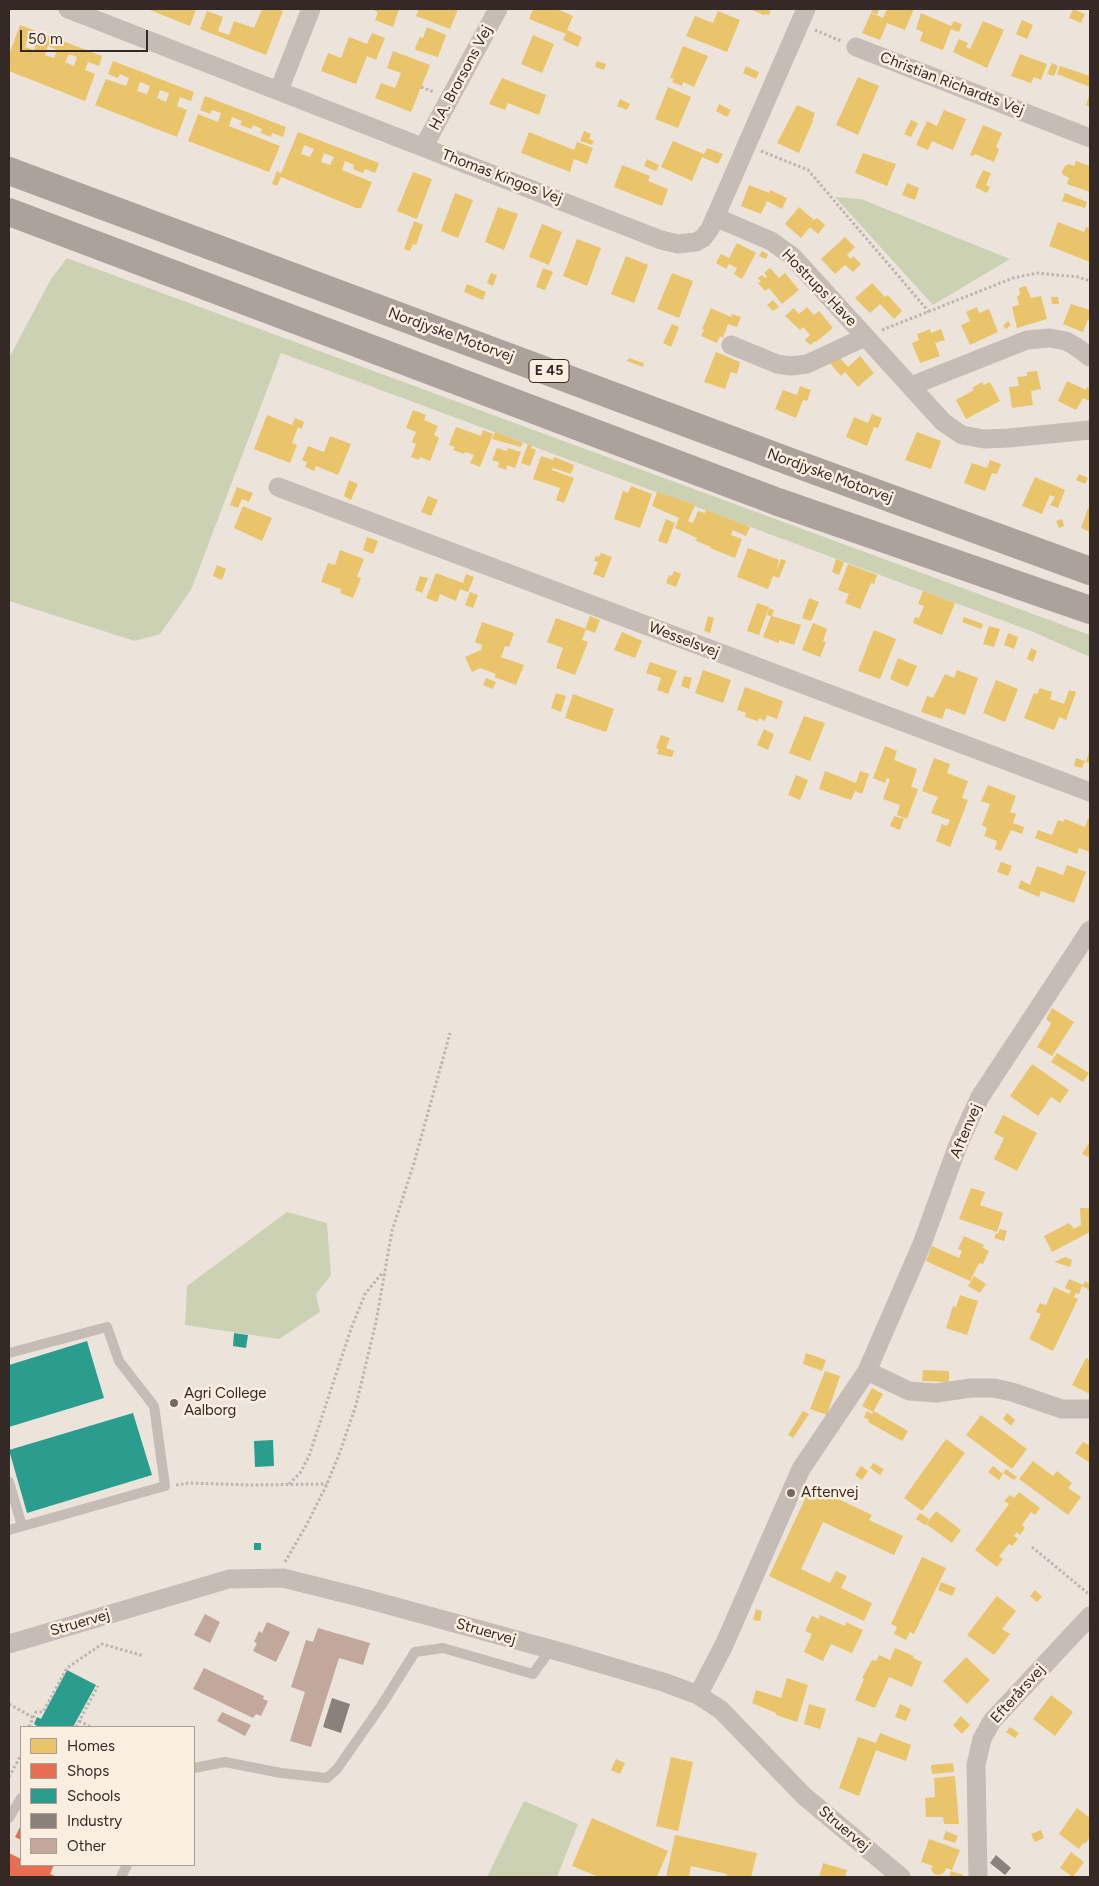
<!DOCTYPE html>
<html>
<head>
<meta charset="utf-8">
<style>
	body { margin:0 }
	#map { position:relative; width:1099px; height:1886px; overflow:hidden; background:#ece4db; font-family:Figtree,sans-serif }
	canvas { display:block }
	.frame { position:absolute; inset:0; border:10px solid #342924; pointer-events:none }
	.legend { position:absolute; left:20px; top:1726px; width:175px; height:140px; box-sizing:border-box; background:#faeee1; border:1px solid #ab9f95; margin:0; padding:6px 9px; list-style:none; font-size:15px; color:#342924 }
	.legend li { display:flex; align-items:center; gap:10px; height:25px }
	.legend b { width:25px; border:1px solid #ab9f95 }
	.scale { position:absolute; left:20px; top:30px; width:128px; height:22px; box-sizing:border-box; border:2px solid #342924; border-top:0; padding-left:6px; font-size:15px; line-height:18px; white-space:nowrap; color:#342924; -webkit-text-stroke:4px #faeee1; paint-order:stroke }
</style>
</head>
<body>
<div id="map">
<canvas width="1099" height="1886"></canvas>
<div class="frame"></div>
<ul class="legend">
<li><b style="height:14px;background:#e9c46a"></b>Homes</li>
<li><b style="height:14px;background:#e76f51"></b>Shops</li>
<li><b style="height:14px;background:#2a9d8f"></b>Schools</li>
<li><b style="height:14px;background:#8a817c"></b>Industry</li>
<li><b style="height:14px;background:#c1a79c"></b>Other</li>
</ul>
<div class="scale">50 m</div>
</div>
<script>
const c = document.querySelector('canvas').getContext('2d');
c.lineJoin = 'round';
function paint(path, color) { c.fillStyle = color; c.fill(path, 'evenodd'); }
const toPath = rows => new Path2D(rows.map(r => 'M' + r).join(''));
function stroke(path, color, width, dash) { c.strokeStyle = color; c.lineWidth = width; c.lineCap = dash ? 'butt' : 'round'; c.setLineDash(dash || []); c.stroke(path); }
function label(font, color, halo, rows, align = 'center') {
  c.font = font + ' Figtree,sans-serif'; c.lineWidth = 5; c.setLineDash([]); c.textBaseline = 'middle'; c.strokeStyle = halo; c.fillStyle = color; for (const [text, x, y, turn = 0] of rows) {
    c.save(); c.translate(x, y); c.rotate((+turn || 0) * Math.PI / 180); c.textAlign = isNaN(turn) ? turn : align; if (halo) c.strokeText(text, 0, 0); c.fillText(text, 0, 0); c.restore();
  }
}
paint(toPath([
	[835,197,861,199,1010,259,933,305],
	[67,258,1090,635,1090,657,1031,631,281,353,191,590,160,634,135,641,9,601,9,358,51,279],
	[287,1212,327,1223,331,1275,316,1294,320,1312,279,1339,185,1325,187,1286],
	[524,1801,578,1824,557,1877,487,1877]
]), '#ccd1b4');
paint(toPath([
	[147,9,196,9,190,26],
	[262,9,278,9,283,11,266,55,200,29,207,11,223,17,218,31,229,35,234,21,254,28],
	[370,9,399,9,393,27,375,20,378,12],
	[419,9,458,9,450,29,416,16],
	[533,9,557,9,573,16,567,30,582,37,578,47,563,40,566,34,529,19],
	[750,9,771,9,769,15,765,14,764,15],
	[872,9,879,9,877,15,871,12],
	[887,9,914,9,905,30,887,23,880,40,862,33,871,13,883,18],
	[1073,9,1085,14,1081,23,1069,18],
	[718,11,740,20,727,52,686,36,695,16,713,23],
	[921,13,951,26,954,21,962,24,959,32,951,29,943,50,920,41,923,32,916,29],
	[1022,20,1033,25,1027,39,1016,34],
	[983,21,1004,30,987,68,953,52,959,39,968,43,966,47,970,49],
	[20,25,102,56,99,66,88,62,85,70,95,74,85,101,9,71,9,55],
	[28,38,37,42,34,50,25,47],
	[48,46,57,50,54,58,45,55],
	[69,54,77,57,74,66,65,62],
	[427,27,446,35,438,57,416,50,415,48,420,37,423,38],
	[372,33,385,38,376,60,367,56,356,84,321,71,328,53,341,58,349,37,367,44],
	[533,35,554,44,542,73,521,64],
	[683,46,708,56,694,87,683,82,682,86,672,82,674,79,670,78],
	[393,51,430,65,411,112,375,98,381,83,395,88,401,73,387,68],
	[1020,54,1047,64,1041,80,1034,77,1031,83,1011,76],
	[113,61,194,92,191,101,180,97,177,106,187,110,177,137,95,105,106,79,126,86,129,78,120,74,118,78,108,74],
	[140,82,150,86,147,94,137,91],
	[160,90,169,93,166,102,157,98],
	[597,61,606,64,604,70,595,67],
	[1052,63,1058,66,1054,76,1047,74],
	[746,66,759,72,756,79,743,73],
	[1060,66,1090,76,1090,87,1057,74],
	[858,77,879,86,858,135,836,125],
	[502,78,546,95,539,115,508,103,505,110,489,104],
	[668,87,691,97,678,128,655,119],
	[1090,93,1090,107,1086,105],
	[205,96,286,127,283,137,272,133,271,137,261,133,262,129,253,125,251,129,240,125,242,121,232,117,229,126,280,146,269,172,188,141,198,114,218,122,221,113,212,110,210,114,200,110],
	[620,99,630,104,627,110,617,106],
	[719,104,731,110,727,117,716,111],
	[797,105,815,113,812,121,813,121,799,153,777,143],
	[944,110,966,119,953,150,932,141,928,150,916,145,927,121,937,126],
	[911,120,918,123,911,137,904,134],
	[983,125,1002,133,996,147,999,149,994,162,975,154,974,156,970,155],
	[584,131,591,134,589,139,594,141,592,145,580,141],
	[298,132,379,163,375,173,365,169,363,173,353,169,354,165,345,161,342,170,372,182,361,208,356,208,281,177,277,186,272,184,277,171,281,173],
	[304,145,314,149,310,157,301,154],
	[324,153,334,157,330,165,321,162],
	[529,132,574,150,577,142,593,148,587,164,574,159,570,172,521,153],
	[673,141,704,154,707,148,723,154,718,164,702,157,692,181,661,167],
	[863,153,896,164,887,186,855,173],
	[647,159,659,165,656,171,644,166],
	[1076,161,1090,166,1090,192,1067,184,1069,178,1062,174,1062,171,1065,166,1069,164,1074,166],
	[622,165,650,176,648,181,668,189,662,206,614,187],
	[983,170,991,173,986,185,990,187,987,193,975,187],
	[413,172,432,179,417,219,397,211],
	[907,183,919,188,915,200,902,195],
	[749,185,769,193,770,190,787,198,782,209,767,201,761,214,741,206],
	[455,193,473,200,458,238,441,231],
	[1065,193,1087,202,1085,208,1062,201],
	[498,207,518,214,504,250,485,242],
	[799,207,814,220,817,218,825,225,818,234,810,227,801,238,785,224],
	[414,221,423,225,416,245,413,244,410,251,404,249],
	[1058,222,1084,232,1086,227,1090,228,1090,262,1049,246],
	[542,224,562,232,549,265,529,257],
	[845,237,855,247,847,255,851,259,853,256,861,264,853,272,845,265,835,274,821,259],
	[577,239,601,248,587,286,563,276],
	[737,243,756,253,742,279,734,274,737,268,729,264,726,269,716,263,721,254,729,258],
	[762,251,768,254,766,259,759,256],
	[626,256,648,265,634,303,611,294],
	[543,268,553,272,545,290,536,287],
	[770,268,779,278,785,273,799,290,782,304,769,288,765,291,758,283,761,282,758,278,762,275,765,278,767,277,764,273],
	[491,273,497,275,493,286,487,283],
	[672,273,693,281,679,318,657,309],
	[872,283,885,297,888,295,902,311,894,319,880,304,870,313,855,298],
	[467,284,486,292,483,300,464,292],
	[1026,286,1031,298,1041,296,1047,319,1017,328,1012,307,1019,305,1017,296,1020,295,1019,288],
	[1051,297,1058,297,1059,304,1052,304],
	[773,300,779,307,773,311,767,305],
	[1071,304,1090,310,1090,320,1088,319,1083,332,1063,324],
	[807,307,814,315,819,311,833,328,816,342,815,341,810,345,805,340,810,335,803,327,800,330,785,316,794,308,799,314],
	[977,307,979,313,989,309,998,332,970,345,961,325,970,321,966,312],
	[711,308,731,317,732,314,741,317,737,327,728,324,723,338,720,336,717,343,701,336,704,330,702,329],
	[1008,321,1011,325,1006,329,1003,326],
	[672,324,679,327,671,347,663,343],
	[930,329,931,333,941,329,945,340,935,343,940,356,920,363,912,343,919,340,917,334],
	[716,352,740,362,737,374,731,372,725,389,704,382],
	[837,355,848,367,860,356,874,373,858,387,845,372,841,376,829,362],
	[629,358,644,363,643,367,627,361],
	[1037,371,1041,389,1031,391,1033,405,1012,408,1009,387,1019,386,1017,377,1027,376,1027,372],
	[1067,381,1086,390,1087,387,1090,389,1090,401,1083,398,1076,410,1058,401],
	[982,382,984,385,990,382,1000,401,966,419,956,400,974,390,972,388],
	[800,386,811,390,807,401,803,400,796,418,775,409,783,390,797,395],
	[413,410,426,415,424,420,438,426,434,435,439,438,430,461,420,457,419,460,411,457,416,444,412,442,416,432,406,428],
	[872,414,882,418,878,428,874,427,867,446,846,437,854,417,868,423],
	[267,415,292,425,295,418,304,422,302,429,298,427,292,443,297,445,290,463,254,449],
	[456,427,481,436,483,430,493,434,480,467,470,463,474,455,465,452,464,454,453,450,455,447,449,445],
	[495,432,523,443,521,447,492,439],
	[917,432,941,441,931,469,905,460],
	[330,436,351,444,338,475,316,466,314,471,305,467,307,462,302,460,308,446,324,452],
	[528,444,532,446,531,448,536,450,530,466,521,463],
	[497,448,507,451,508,448,521,452,515,468,507,465,506,470,498,467,499,462,492,460],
	[541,456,553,460,554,457,574,465,571,474,553,468,552,470,574,478,564,503,556,500,560,488,533,479],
	[990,460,1001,464,997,474,992,473,985,491,964,483,972,463,987,468],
	[1079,474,1088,478,1085,484,1076,480],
	[1035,477,1065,490,1058,508,1050,505,1055,497,1050,495,1042,514,1022,506],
	[349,480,358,484,351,500,344,496],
	[631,486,652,494,640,528,614,519,623,491,628,493],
	[237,487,253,493,249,502,242,499,238,508,230,505],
	[657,492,695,505,688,521,693,523,698,511,705,513,706,510,750,527,746,536,733,530,731,535,742,539,735,558,710,548,711,547,696,541,697,538,675,528,679,518,652,506],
	[428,496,438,500,431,516,421,512],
	[243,506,272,518,262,541,234,528],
	[1088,508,1090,509,1090,532,1081,528],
	[666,519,675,523,667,544,658,541],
	[1062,519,1064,526,1059,528,1056,521],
	[367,537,378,541,373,554,363,550],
	[748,548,779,560,776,571,781,559,786,561,779,578,773,576,768,589,737,577],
	[340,550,364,559,357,577,361,578,353,598,340,593,341,589,321,582,328,563,335,565],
	[601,553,612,557,604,578,593,574,598,562,594,561,596,556,599,557],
	[836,559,844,562,839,575,832,572],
	[848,564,877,575,874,584,871,583,860,609,845,603,849,594,838,590],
	[217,565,226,569,222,580,213,576],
	[674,571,681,574,676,587,666,583,669,575,672,576],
	[436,573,463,583,466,574,474,577,468,592,460,589,456,601,440,594,437,602,426,598],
	[420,576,428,578,422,593,415,590],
	[923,591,955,603,942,635,913,623,915,617,919,618,924,606,918,604],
	[470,592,478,595,473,608,465,605],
	[809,598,819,602,811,621,802,618],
	[757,603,769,607,759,635,747,631],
	[769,608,774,610,772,616,801,625,794,645,779,640,779,643,763,637,771,616,767,615],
	[590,616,600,620,595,633,585,629],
	[708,616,714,618,710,633,704,631],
	[964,617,983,624,981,629,962,622],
	[556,618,586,629,582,640,588,642,575,675,556,668,563,648,547,642],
	[482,622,514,633,509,647,505,646,501,657,524,665,516,685,494,677,496,674,480,668,472,672,465,657,481,650,482,645,475,642],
	[813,623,827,629,823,641,826,642,820,657,802,650],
	[989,626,1000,629,994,647,983,644],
	[874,630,896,639,880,679,858,671],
	[622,632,642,641,635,658,614,650],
	[1008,633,1018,637,1014,649,1004,645],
	[1031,648,1037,651,1033,662,1027,659],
	[898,658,917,666,908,687,890,679],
	[650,662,677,671,668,694,657,690,661,678,646,673],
	[703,670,731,680,723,703,695,693],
	[957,670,978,678,965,715,946,708,942,719,921,712,927,696,933,698,945,674,954,678],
	[684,676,692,678,689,689,681,686],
	[486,678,496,682,493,689,483,685],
	[996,680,1018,689,1005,722,983,713],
	[745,687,783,701,777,719,767,715,765,721,759,718,758,721,745,717,746,713,737,710],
	[1040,688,1052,692,1050,699,1064,704,1069,690,1076,692,1066,720,1059,717,1054,730,1024,718,1034,693,1037,694],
	[556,693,566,696,561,712,551,708],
	[573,694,614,709,606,732,565,718],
	[804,716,825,723,810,761,789,753],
	[764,729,774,734,768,750,757,745],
	[661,735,670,738,666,748,674,751,672,757,657,754,659,749,656,748],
	[885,746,897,751,894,760,917,769,911,787,918,789,907,819,897,815,900,805,883,799,890,779,887,778,885,783,873,778],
	[1090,749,1090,763,1086,762],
	[934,758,950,764,947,773,968,781,962,798,968,800,950,847,936,841,942,824,947,826,950,820,931,813,938,797,922,791],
	[1076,758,1085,761,1082,768,1074,766],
	[825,771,856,783,860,771,869,774,862,794,855,791,851,800,819,789],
	[796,775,808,780,800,800,788,795],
	[988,785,1016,796,1010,812,1016,814,1013,823,1024,827,1022,834,1011,830,1001,851,995,849,997,841,984,836,987,828,982,825,990,804,981,801],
	[894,816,904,819,900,830,890,826],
	[1088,818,1090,819,1090,852,1079,848,1077,854,1035,838,1038,830,1052,835,1058,820,1063,822,1065,819,1085,827],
	[1001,862,1012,866,1008,876,997,872],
	[1067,865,1086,872,1074,903,1041,891,1039,897,1018,888,1021,880,1030,885,1037,866,1063,875],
	[1052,1008,1074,1022,1052,1056,1037,1047,1050,1026,1051,1023,1046,1019],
	[1057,1053,1089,1073,1083,1082,1051,1062],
	[1032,1064,1069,1090,1060,1103,1051,1097,1038,1116,1010,1096],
	[1003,1115,1037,1133,1017,1171,994,1159,1004,1138,994,1133],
	[1089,1143,1090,1154,1088,1157,1082,1154],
	[971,1188,985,1192,980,1205,1003,1213,997,1232,959,1219],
	[1080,1208,1090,1208,1090,1232,1052,1252,1044,1236,1069,1223,1074,1229,1081,1225],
	[1000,1229,1007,1231,1004,1241,994,1238,996,1233,998,1234],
	[964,1236,984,1245,983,1248,989,1251,983,1264,979,1263,970,1281,926,1261,932,1246,959,1258,962,1251,958,1249],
	[1065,1257,1072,1260,1070,1267,1054,1262],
	[974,1276,986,1284,980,1293,968,1286],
	[1069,1279,1083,1285,1085,1281,1090,1284,1090,1290,1082,1286,1079,1294,1076,1293,1074,1297,1078,1299,1053,1351,1029,1339,1041,1314,1036,1312,1040,1303,1046,1305,1054,1287,1069,1294,1071,1291,1065,1288],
	[960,1295,978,1301,967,1335,946,1328,953,1306,956,1307],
	[806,1353,826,1360,822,1371,803,1364],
	[1086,1358,1090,1360,1090,1394,1072,1385],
	[923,1370,949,1371,949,1382,922,1381],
	[825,1371,840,1376,827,1415,810,1409],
	[872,1388,883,1394,873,1412,862,1406],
	[803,1411,809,1414,793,1438,788,1435],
	[867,1411,872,1414,874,1411,908,1431,902,1441,868,1422,869,1420,864,1417],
	[1007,1413,1015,1420,1011,1426,1003,1419],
	[981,1415,1027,1449,1012,1469,966,1435],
	[946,1439,965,1453,922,1511,904,1498],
	[1083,1442,1089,1445,1090,1443,1090,1463,1075,1453],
	[1033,1461,1053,1476,1057,1471,1072,1483,1068,1488,1081,1497,1068,1515,1019,1479],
	[873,1463,884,1469,880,1475,870,1468],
	[861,1466,868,1471,862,1480,855,1475],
	[993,1466,1003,1474,999,1480,988,1472],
	[1006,1469,1017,1477,1014,1480,1003,1473],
	[811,1486,872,1515,869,1520,903,1536,894,1555,823,1522,801,1569,830,1583,836,1571,847,1576,841,1588,872,1603,864,1621,769,1576],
	[1019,1492,1040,1508,1035,1515,1031,1512,1022,1525,1025,1528,1020,1535,1017,1532,1014,1536,1018,1539,1012,1546,1009,1544,999,1556,1003,1559,997,1567,975,1550,1009,1504,1004,1501,1010,1495,1014,1498],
	[936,1511,961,1530,952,1543,926,1524],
	[920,1513,929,1519,925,1525,916,1519],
	[922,1557,946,1568,914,1634,910,1632,906,1640,894,1634,897,1627,891,1624],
	[941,1582,956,1588,952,1596,938,1590],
	[1035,1590,1042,1597,1037,1602,1030,1596],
	[997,1596,1016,1611,1002,1629,1010,1634,994,1655,967,1635],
	[756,1609,762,1611,760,1621,753,1620],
	[820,1615,845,1626,846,1622,863,1630,852,1653,831,1644,823,1661,804,1652,812,1634,805,1631,812,1616,819,1619],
	[895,1648,914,1656,913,1658,922,1662,912,1687,889,1677,875,1708,855,1700,864,1679,862,1678,872,1660,876,1661,879,1655,890,1660],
	[966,1657,990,1680,967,1704,943,1681],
	[787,1678,808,1685,797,1722,776,1715,776,1713,752,1703,756,1690,781,1698],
	[1051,1695,1073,1712,1055,1736,1033,1719],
	[809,1704,826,1709,820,1729,804,1724],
	[900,1704,911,1709,906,1721,895,1717],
	[961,1716,970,1725,962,1734,953,1725],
	[1010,1727,1019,1733,1015,1738,1006,1732],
	[880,1733,911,1745,906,1761,876,1750,859,1796,839,1788,858,1737,876,1743],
	[671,1757,693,1762,678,1831,656,1826],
	[616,1759,625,1763,620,1774,611,1770],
	[953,1763,954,1772,932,1774,931,1765],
	[955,1776,959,1824,944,1824,943,1817,926,1817,925,1798,935,1797,934,1778],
	[1077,1808,1090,1818,1090,1837,1085,1844,1083,1843,1079,1849,1059,1834],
	[592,1818,668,1851,657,1877,599,1877,572,1866],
	[1041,1830,1044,1838,1035,1842,1031,1834],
	[946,1831,958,1836,955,1843,943,1839],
	[675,1835,757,1853,751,1877,726,1877,727,1874,691,1866,689,1877,666,1877],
	[929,1839,960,1850,952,1870,946,1868,944,1873,939,1875,934,1874,931,1869,933,1866,921,1862],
	[1071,1852,1084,1862,1073,1877,1060,1868],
	[823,1863,847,1870,845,1877,819,1877],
	[951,1871,963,1875,962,1877,949,1877]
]), '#e9c46a');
paint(toPath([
	[21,1825,21,1840,15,1837],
	[9,1853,21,1859,21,1865,54,1865,50,1874,57,1877,9,1877]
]), '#e76f51');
paint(toPath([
	[234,1333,248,1335,246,1348,233,1346],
	[87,1341,104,1398,9,1427,9,1365],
	[133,1413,152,1475,27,1513,9,1450],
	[273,1440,274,1466,255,1467,254,1441],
	[254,1543,261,1543,261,1550,254,1550],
	[67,1670,96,1685,73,1727,36,1727,37,1726,34,1724,37,1717,41,1719]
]), '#2a9d8f');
paint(toPath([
	[332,1698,350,1704,341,1733,323,1727],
	[996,1855,1011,1868,1005,1875,990,1863]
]), '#8a817c');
paint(toPath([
	[205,1614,220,1622,210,1643,194,1635],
	[267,1622,290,1632,276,1662,253,1651,257,1643,254,1642,259,1631,262,1633],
	[318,1628,370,1643,363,1665,339,1658,311,1747,290,1741,305,1692,291,1687,306,1640,313,1642],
	[204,1668,264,1696,263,1699,268,1701,261,1716,256,1714,253,1718,193,1689],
	[222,1712,251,1725,245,1736,217,1721]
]), '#c1a79c');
stroke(toPath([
	[815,30,841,41],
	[421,87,434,92],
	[761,151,808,170,929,312],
	[882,330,1013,278,1037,273,1078,277,1090,281],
	[289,1484,300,1473,309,1456,351,1329,365,1294,383,1272],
	[176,1485,189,1483,250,1485,327,1484],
	[1032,1547,1090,1595],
	[285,1562,307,1524,327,1484,340,1452,356,1405,376,1322,392,1231,414,1163,450,1033],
	[9,1704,34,1718],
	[79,1721,91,1727],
	[29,1727,36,1712,43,1712,67,1668,102,1644,144,1656],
	[76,1727,98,1686],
	[9,1777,21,1755]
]), '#bcb4ae', 3, [2.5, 2.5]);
stroke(toPath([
	[9,1353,107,1327,119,1361,154,1406,165,1486,9,1530],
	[9,1482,22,1526],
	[194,1768,225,1762,281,1773,327,1778,337,1769,381,1706,415,1652,443,1648,533,1674,550,1650],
	[9,1818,21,1798],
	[121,1877,127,1865]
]), '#c4bcb5', 10);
stroke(toPath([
	[68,9,661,240,678,244,696,242,703,238,710,229,806,9],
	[856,47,1090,138],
	[279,90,311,9],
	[424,146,498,9],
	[715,217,771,241,792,256,943,422,962,435,984,439,1009,438,1090,430],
	[731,345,777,364,791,366,807,364,865,337],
	[911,386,1027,340,1050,338,1066,341,1075,346,1090,357],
	[278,487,1090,792],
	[867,1371,909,1391,936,1393,971,1388,994,1388,1012,1392,1062,1409,1090,1409],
	[9,1644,229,1579,283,1578,363,1598,568,1654,663,1682,698,1695,721,1710,804,1796,901,1877],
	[698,1695,724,1645,801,1469,867,1371,922,1244,958,1145,980,1097,1090,930],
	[978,1877,976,1765,982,1739,992,1721,1090,1616]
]), '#c4bcb5', 19);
stroke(toPath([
	[9,171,791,462,1090,571],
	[9,212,778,502,1090,610]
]), '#aaa29b', 28);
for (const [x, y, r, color] of [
	[174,1403,5,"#746a64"],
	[791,1493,5,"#746a64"]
]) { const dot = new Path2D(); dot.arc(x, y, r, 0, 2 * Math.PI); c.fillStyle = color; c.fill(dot); stroke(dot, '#faeee1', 2); }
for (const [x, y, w] of [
	[549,371,40]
]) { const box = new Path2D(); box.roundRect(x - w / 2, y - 11.5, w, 23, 4); c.fillStyle = '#faeee1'; c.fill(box); stroke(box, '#342924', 1); }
label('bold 14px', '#342924', null, [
	["E 45",549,371]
]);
label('15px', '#342924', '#faeee1', [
	["H.A. Brorsons Vej",461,78,-62],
	["Christian Richardts Vej",952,84,21],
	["Thomas Kingos Vej",502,177,21],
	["Hostrups Have",819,288,46],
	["Nordjyske Motorvej",451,335,20],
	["Nordjyske Motorvej",830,476,20],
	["Wesselsvej",684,640,21],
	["Aftenvej",966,1131,-67],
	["Struervej",80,1623,-16],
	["Struervej",486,1632,16],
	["Efterårsvej",1018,1694,-48],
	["Struervej",844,1829,40]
]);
label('15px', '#342924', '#faeee1', [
	["Agri College",184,1394],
	["Aalborg",184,1411],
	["Aftenvej",801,1493]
], 'left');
</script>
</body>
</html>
